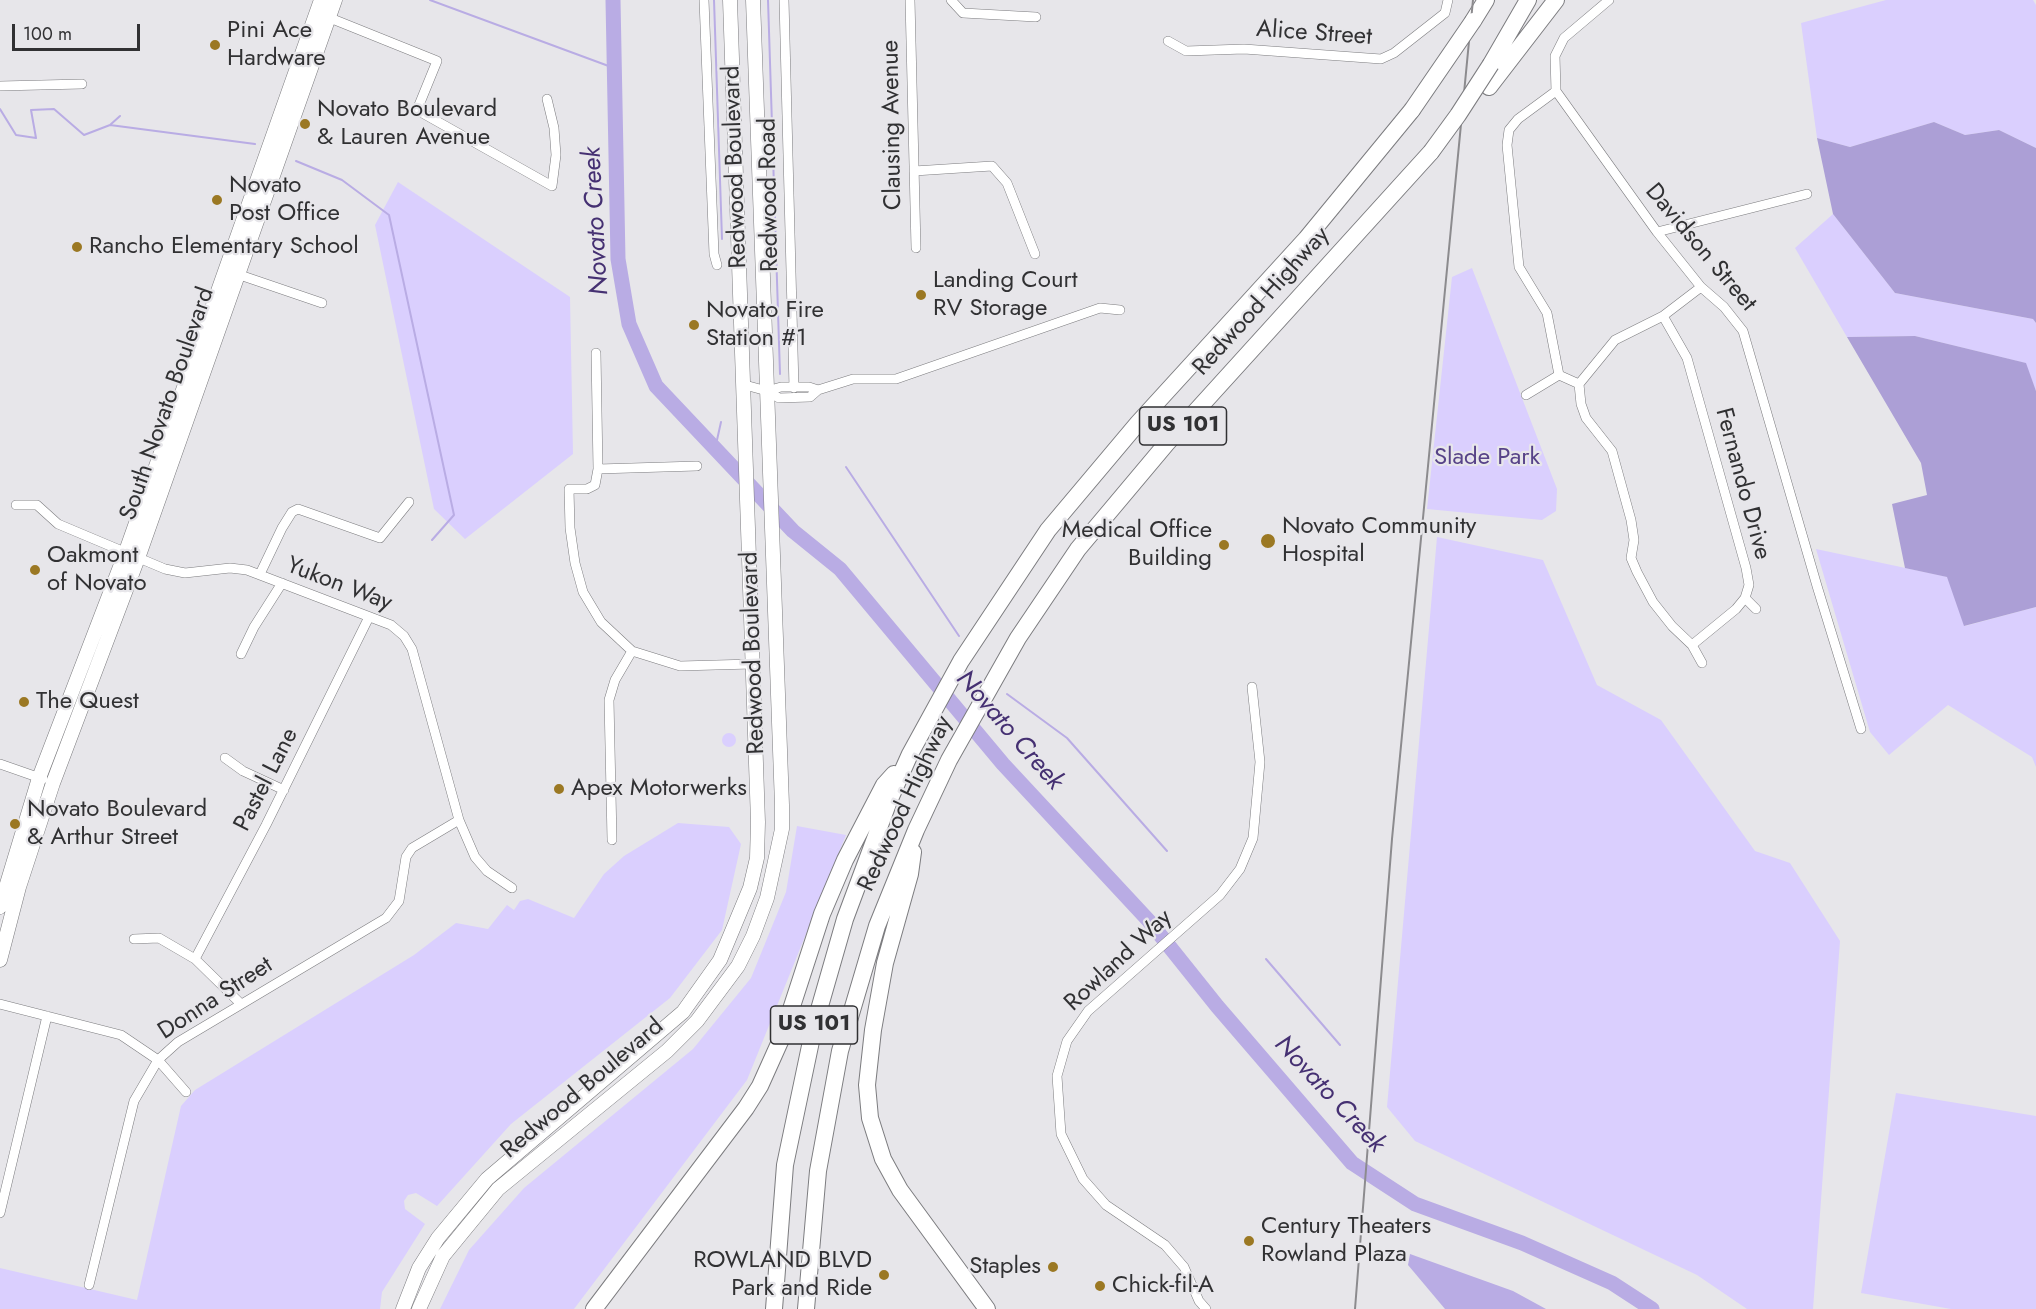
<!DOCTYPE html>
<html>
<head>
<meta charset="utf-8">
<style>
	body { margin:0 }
	#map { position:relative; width:2036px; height:1309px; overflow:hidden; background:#e7e6ea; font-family:Jost,sans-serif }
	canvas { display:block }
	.scale { position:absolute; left:12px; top:24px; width:128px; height:27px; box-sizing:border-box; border:3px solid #313133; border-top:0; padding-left:8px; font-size:18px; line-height:21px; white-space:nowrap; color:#313133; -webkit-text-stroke:4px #e7e6ea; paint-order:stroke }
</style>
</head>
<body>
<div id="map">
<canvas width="2036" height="1309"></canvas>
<div class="scale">100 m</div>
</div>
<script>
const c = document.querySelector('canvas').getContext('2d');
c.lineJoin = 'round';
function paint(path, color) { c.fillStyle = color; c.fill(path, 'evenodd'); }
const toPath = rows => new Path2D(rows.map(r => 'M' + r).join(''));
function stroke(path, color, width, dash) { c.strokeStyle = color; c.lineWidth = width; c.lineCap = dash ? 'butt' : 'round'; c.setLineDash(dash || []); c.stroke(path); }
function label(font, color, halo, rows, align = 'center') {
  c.font = font + ' Jost,sans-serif'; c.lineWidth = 4.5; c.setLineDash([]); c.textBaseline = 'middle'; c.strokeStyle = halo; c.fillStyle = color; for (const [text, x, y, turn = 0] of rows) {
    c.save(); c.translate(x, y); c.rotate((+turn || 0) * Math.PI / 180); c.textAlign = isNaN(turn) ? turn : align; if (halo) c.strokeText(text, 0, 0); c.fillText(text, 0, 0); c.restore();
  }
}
paint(toPath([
	[1886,0,2033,0,2036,5,2036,148,1999,130,1965,135,1934,122,1850,147,1817,138,1801,23],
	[398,182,570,297,573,454,465,539,434,509,375,225],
	[1833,214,1895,293,2033,319,2036,323,2036,391,2025,363,1915,336,1847,337,1795,248],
	[1472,268,1557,489,1556,511,1542,520,1427,509,1452,277],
	[1437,537,1543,560,1597,685,1661,720,1755,851,1790,863,1840,941,1813,1309,1747,1309,1697,1275,1415,1141,1387,1107],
	[1816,549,1948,577,1965,626,2036,607,2036,767,2032,757,1948,705,1889,755,1870,732],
	'722 740a7 7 0 1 1 14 0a7 7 0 1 1-14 0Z',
	[678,823,729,827,741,844,722,930,670,998,511,1124,437,1206,416,1193,408,1195,404,1201,405,1209,425,1224,382,1292,380,1309,0,1309,0,1268,137,1300,181,1106,195,1090,414,955,456,923,488,929,507,905,514,910,520,901,528,899,574,918,604,874,624,856],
	[797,826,846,835,747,1080,574,1309,440,1309,469,1250,524,1188,693,1049,751,978,786,892],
	[1896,1093,2036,1116,2036,1309,1951,1309,1861,1293]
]), '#dacffe');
paint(toPath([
	[1934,122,1965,135,1999,130,2036,148,2036,323,2033,319,1895,293,1833,214,1817,138,1850,147],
	[1915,336,2026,363,2036,391,2036,607,1964,626,1947,577,1905,568,1892,504,1927,495,1921,463,1847,337]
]), '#ac9fd6');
paint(toPath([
	[1410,1254,1513,1291,1546,1309,1445,1309,1408,1265]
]), '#b9ace4');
stroke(toPath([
	[430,0,614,68],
	[714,0,722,239],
	[768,0,780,374],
	[0,109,16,135,36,138,31,110,54,109,84,135,110,125,120,116],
	[110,125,255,144],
	[296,161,342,180,389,215,454,515,432,540],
	[715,449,721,422],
	[846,467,959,636],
	[1007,694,1067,738,1167,851],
	[1266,959,1340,1045]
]), '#b9ace4', 2);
stroke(toPath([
	[613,0,618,259,629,324,656,386,793,531,840,569,1003,764,1149,921,1217,1006,1352,1163,1415,1204,1522,1243,1612,1283,1652,1309]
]), '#b9ace4', 15);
const minor = toPath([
	[704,0,714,254,717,265],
	[784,0,794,388],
	[910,0,916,248],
	[951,0,963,13,1036,17],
	[1609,0,1564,38,1555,56,1556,91,1657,232,1701,287,1724,307,1743,331,1817,586,1861,729],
	[325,16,437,61,417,110,552,186,556,155,554,128,547,99],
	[1168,41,1186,51,1244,49,1381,59,1394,53,1445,13,1448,0],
	[0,86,82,84],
	[1556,91,1518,119,1509,130,1507,145,1519,267,1547,313,1559,375,1579,384],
	[914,171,992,166,1007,183,1035,254],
	[1657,232,1807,194],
	[234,273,322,303],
	[1701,287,1663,316,1615,340,1579,384,1581,404,1586,418,1612,451,1631,520,1634,540,1631,558,1637,572,1653,602,1672,626,1692,645,1702,663],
	[1663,316,1687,358,1746,568,1749,585,1745,598,1736,609,1692,645],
	[596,353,598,469,595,485,587,489,569,489,570,528,575,563,583,592,601,622,632,651,680,666,752,664],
	[745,385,767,391,779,398,810,397,818,390,853,379,896,379,1100,308,1120,310],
	[767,391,781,387,809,387,818,390],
	[1526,395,1559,375],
	[598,469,697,466],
	[16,505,37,505,58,524,165,569,185,573,230,568,247,570,391,625,404,636,412,649,459,820,475,857,487,871,512,888],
	[260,574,282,528,292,512,298,509,380,538,409,502],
	[1745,598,1756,609],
	[241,654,254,627,282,583],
	[225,758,243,771,284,790],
	[0,764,43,779],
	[612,840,609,700,615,680,632,651],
	[134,939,159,938,195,959,241,1004],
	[195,959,266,825,369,617],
	[0,1004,121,1035,158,1060,186,1092],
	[0,1213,47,1016],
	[89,1285,134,1101,158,1060,178,1042,386,918,399,901,406,857,412,848,459,820],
	[1206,1309,1199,1301,1184,1267,1165,1245,1106,1205,1083,1179,1061,1134,1057,1076,1067,1041,1088,1011,1220,895,1240,869,1253,838,1260,762,1252,687]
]);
const secondary = toPath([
	[0,907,39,778,125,554,321,0],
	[0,960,19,887,53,783,138,558,335,0],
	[403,1309,419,1268,438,1238,487,1179,683,1012,720,960,750,888,757,858,758,822,730,0],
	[419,1309,443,1256,498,1189,667,1051,697,1021,738,966,753,936,767,898,782,829,782,805,753,0]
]);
const motorway = toPath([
	[1473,21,1486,0],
	[1491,64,1528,0],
	[1489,87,1556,0],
	[913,852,910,874,885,963,873,1030,867,1085,870,1118,883,1159,900,1190,987,1309],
	[594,1309,746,1108,760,1086,782,1037,822,914,845,860,884,785,894,774],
	[774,1309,785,1165,814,1027,845,919,889,801,910,754,961,661,1048,530,1138,423,1306,239,1412,110],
	[806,1309,818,1171,840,1051,877,926,916,830,949,760,1018,638,1078,549,1167,443,1431,152]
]);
stroke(minor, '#7c7c7f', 10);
stroke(secondary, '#7c7c7f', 15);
stroke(motorway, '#7c7c7f', 18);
stroke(minor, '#fff', 9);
stroke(secondary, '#fff', 14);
stroke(motorway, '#fff', 16);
stroke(toPath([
	[1355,1309,1392,839,1473,0]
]), '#8c8b8e', 2);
const motorwayBridge = toPath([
	[1412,110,1473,21],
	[1431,152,1458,115,1491,64]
]);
stroke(motorwayBridge, '#7c7c7f', 18, []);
stroke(motorwayBridge, '#fff', 16);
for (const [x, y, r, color] of [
	[215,45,6,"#9b7823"],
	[305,124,6,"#9b7823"],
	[217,200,6,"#9b7823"],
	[77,247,6,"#9b7823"],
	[921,295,6,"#9b7823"],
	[694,325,6,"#9b7823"],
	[1268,541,8,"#9b7823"],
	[1224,545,6,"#9b7823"],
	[35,570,6,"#9b7823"],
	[24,702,6,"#9b7823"],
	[559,789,6,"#9b7823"],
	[15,824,6,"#9b7823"],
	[1249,1241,6,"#9b7823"],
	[1053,1267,6,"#9b7823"],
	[884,1275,6,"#9b7823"],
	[1100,1286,6,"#9b7823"]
]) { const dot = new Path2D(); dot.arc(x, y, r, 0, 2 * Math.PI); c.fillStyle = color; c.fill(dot); stroke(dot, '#e7e6ea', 2); }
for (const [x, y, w] of [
	[1183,426,87],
	[814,1025,87]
]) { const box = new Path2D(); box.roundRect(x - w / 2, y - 19, w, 38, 4.5); c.fillStyle = '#e7e6ea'; c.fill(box); stroke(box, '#313133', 1.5); }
label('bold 22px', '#313133', null, [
	["US 101",1183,426],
	["US 101",814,1025]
]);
label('24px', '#313133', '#e7e6ea', [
	["Pini Ace",227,31],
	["Hardware",227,59],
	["Novato Boulevard",317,110],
	["& Lauren Avenue",317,138],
	["Novato",229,186],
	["Post Office",229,214],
	["Rancho Elementary School",89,247],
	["Landing Court",933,281],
	["RV Storage",933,309],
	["Novato Fire",706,311],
	["Station #1",706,339],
	["Novato Community",1282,527],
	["Hospital",1282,555],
	["Medical Office",1212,531,"right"],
	["Building",1212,559,"right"],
	["Oakmont",47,556],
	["of Novato",47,584],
	["The Quest",36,702],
	["Apex Motorwerks",571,789],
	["Novato Boulevard",27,810],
	["& Arthur Street",27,838],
	["Century Theaters",1261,1227],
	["Rowland Plaza",1261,1255],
	["ROWLAND BLVD",872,1261,"right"],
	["Park and Ride",872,1289,"right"],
	["Staples",1041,1267,"right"],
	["Chick-fil-A",1112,1286]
], 'left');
label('24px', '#313133', '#e7e6ea', [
	["Alice Street",1314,34,4],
	["Clausing Avenue",893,125,-91],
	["Redwood Boulevard",736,167,-92],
	["Redwood Road",770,195,-91],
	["Davidson Street",1700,248,50],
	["Redwood Highway",1262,302,-48],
	["South Novato Boulevard",168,404,-71],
	["Fernando Drive",1742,484,75],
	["Yukon Way",339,585,21],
	["Redwood Boulevard",754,653,-92],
	["Pastel Lane",267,780,-63],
	["Redwood Highway",906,804,-65],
	["Rowland Way",1119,961,-43],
	["Donna Street",216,999,-33],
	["Redwood Boulevard",583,1089,-40]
]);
label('24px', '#574388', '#e7e6ea', [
	["Slade Park",1487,458]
]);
label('italic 26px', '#453072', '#e7e6ea', [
	["Novato Creek",597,221,-93],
	["Novato Creek",1009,731,49],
	["Novato Creek",1329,1095,47]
]);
</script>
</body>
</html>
